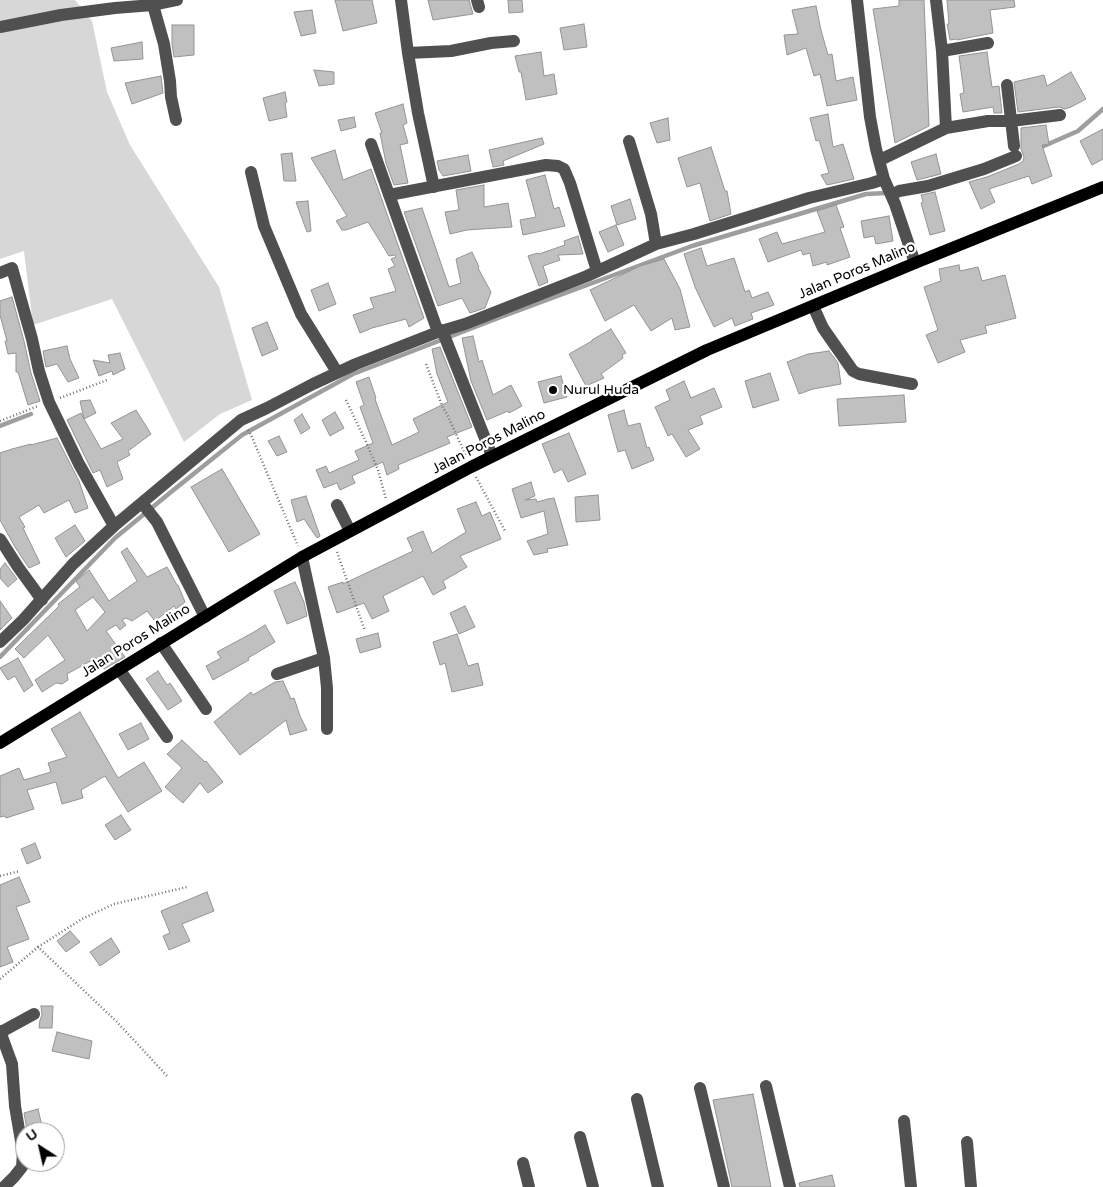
<!DOCTYPE html>
<html>
<head>
<meta charset="utf-8">
<style>
	body { margin:0 }
	#map { position:relative; width:1103px; height:1187px; overflow:hidden; background:#fff; font-family:"Varela Round",sans-serif }
	canvas { display:block }
	.north { position:absolute; left:15px; top:1122px; width:50px; height:50px; box-sizing:border-box; background:#fff; border:1px solid #999; border-radius:50%; rotate:325deg; font-size:14px; font-weight:700; line-height:20px; text-align:center; color:#000 }
	.north::after { content:''; display:block; margin:auto; width:18px; height:22px; background:#000; clip-path:polygon(50% 0,100% 100%,50% 72%,0 100%) }
</style>
</head>
<body>
<div id="map">
<canvas width="1103" height="1187"></canvas>
<div class="north">U</div>
</div>
<script>
const c = document.querySelector('canvas').getContext('2d');
c.lineJoin = 'round';
function paint(path, color) { c.fillStyle = color; c.fill(path, 'evenodd'); }
const toPath = rows => new Path2D(rows.map(r => 'M' + r).join(''));
function stroke(path, color, width, dash) { c.strokeStyle = color; c.lineWidth = width; c.lineCap = dash ? 'butt' : 'round'; c.setLineDash(dash || []); c.stroke(path); }
function label(font, color, halo, rows, align = 'center') {
  c.font = font + ' "Varela Round",sans-serif'; c.lineWidth = 4.5; c.setLineDash([]); c.textBaseline = 'middle'; c.strokeStyle = halo; c.fillStyle = color; for (const [text, x, y, turn = 0] of rows) {
    c.save(); c.translate(x, y); c.rotate((+turn || 0) * Math.PI / 180); c.textAlign = isNaN(turn) ? turn : align; if (halo) c.strokeText(text, 0, 0); c.fillText(text, 0, 0); c.restore();
  }
}
paint(toPath([
	[0,0,75,0,92,21,107,92,130,145,219,287,252,400,220,414,184,442,112,299,33,325,24,251,0,259]
]), '#d7d7d7');
stroke(toPath([
	[1037,149,1078,131,1103,109],
	[0,426,31,414],
	[0,657,115,538,171,492,242,435,353,374,501,317,692,246,866,194,887,193]
]), '#9e9e9e', 4.5);
const building = toPath([
	[335,0,372,0,377,23,343,31,335,0],
	[428,0,469,0,473,14,433,20,428,0],
	[508,0,522,0,523,12,509,13,508,0],
	[899,0,924,0,929,126,895,143,873,9,899,6,899,0],
	[947,0,1014,0,1015,7,990,10,993,33,957,40,956,39,950,40,947,24,949,24,947,0],
	[816,6,821,30,828,55,832,54,836,81,853,77,857,100,827,106,820,74,814,76,806,48,787,55,784,35,798,34,792,10,816,6],
	[312,10,316,33,301,36,294,12,312,10],
	[584,24,587,47,564,50,560,28,584,24],
	[172,25,194,25,194,55,174,57,172,44,172,25],
	[142,42,143,59,114,61,111,48,142,42],
	[541,52,544,76,554,74,557,94,526,100,521,72,519,72,515,56,541,52],
	[987,52,992,87,999,86,1002,113,994,113,993,107,963,112,960,94,964,93,959,56,987,52],
	[314,70,334,72,334,84,319,86,314,70],
	[1071,72,1086,99,1071,107,1065,109,1059,107,1018,112,1014,82,1044,75,1047,86,1071,72],
	[161,76,163,93,132,104,125,83,161,76],
	[285,92,287,102,285,103,287,117,269,121,263,98,285,92],
	[403,104,407,123,403,125,408,143,400,145,408,183,394,185,386,163,380,133,382,133,375,113,403,104],
	[828,114,833,147,843,144,854,179,827,185,821,175,829,173,819,140,816,141,810,118,828,114],
	[354,117,356,127,341,131,338,120,354,117],
	[668,118,670,140,657,143,650,123,668,118],
	[1046,125,1049,144,1042,145,1052,176,1032,184,1029,176,989,189,995,202,981,209,969,182,987,177,1019,164,1023,161,1024,157,1021,149,1021,128,1046,125],
	[1103,129,1103,159,1092,165,1080,141,1103,129],
	[542,138,544,144,503,161,504,165,493,167,489,150,542,138],
	[711,147,725,191,727,191,731,214,710,221,700,183,687,187,678,158,711,147],
	[335,150,343,180,371,169,424,318,409,327,406,319,372,328,360,333,353,315,374,308,370,298,396,291,388,269,395,266,391,259,396,257,395,255,389,256,368,222,346,230,342,230,336,221,347,216,311,158,335,150],
	[292,153,296,181,284,181,281,154,292,153],
	[936,154,941,174,917,180,911,162,936,154],
	[468,155,471,171,443,176,439,170,437,161,468,155],
	[545,175,554,209,559,207,565,226,523,235,520,220,536,217,526,180,545,175],
	[484,185,484,207,508,203,512,227,467,230,450,234,445,212,459,210,456,190,484,185],
	[935,192,945,231,930,235,921,203,923,202,921,195,935,192],
	[630,199,636,219,617,225,611,206,630,199],
	[308,201,311,231,307,232,296,202,308,201],
	[836,205,844,227,840,228,850,257,827,265,827,262,813,266,810,253,803,255,801,250,768,262,759,239,777,232,782,244,825,232,817,211,836,205],
	[422,208,449,287,461,283,456,259,472,252,479,267,478,268,491,292,485,308,470,313,462,298,438,306,404,212,422,208],
	[889,216,893,241,876,244,874,236,864,238,861,221,889,216],
	[616,225,624,245,608,252,599,232,616,225],
	[578,236,583,254,558,255,560,260,543,266,548,282,539,286,528,256,538,253,539,254,565,245,564,241,578,236],
	[701,248,707,266,734,258,745,292,749,290,752,298,768,292,774,305,751,313,753,319,735,326,732,318,714,327,695,287,684,254,701,248],
	[664,259,680,289,690,327,675,330,672,318,651,331,634,305,605,321,590,290,640,266,664,259],
	[959,265,960,271,978,267,982,281,1005,275,1016,318,985,326,987,333,960,340,965,352,938,363,926,335,938,330,924,287,941,281,939,269,959,265],
	[328,283,336,304,319,311,311,290,328,283],
	[12,297,24,341,31,373,40,401,28,405,18,372,16,372,16,353,8,354,5,341,7,341,0,315,0,301,12,297],
	[267,322,278,349,262,356,252,328,267,322],
	[611,329,626,353,622,355,623,358,601,374,604,378,586,386,569,354,592,341,592,340,611,329],
	[473,336,479,362,482,360,493,395,511,385,522,406,509,413,508,411,487,420,471,381,462,338,473,336],
	[67,346,70,359,79,378,68,382,57,364,46,367,43,351,67,346],
	[440,347,472,427,447,437,450,443,398,465,399,469,387,475,383,462,352,476,355,483,340,490,337,483,324,488,316,470,326,466,329,473,359,460,355,451,373,443,360,407,364,405,356,382,369,377,376,398,375,399,392,445,419,432,413,419,448,402,437,374,432,349,440,347],
	[829,351,838,363,841,384,813,389,799,394,787,362,808,354,829,351],
	[120,353,125,369,113,375,112,371,99,376,93,360,110,363,108,355,120,353],
	[770,373,779,400,753,408,745,381,770,373],
	[561,376,567,397,544,403,538,382,561,376],
	[684,381,691,398,714,388,722,407,700,416,703,424,688,430,700,449,686,457,672,434,668,436,655,407,670,400,666,390,684,381],
	[904,395,906,422,839,426,837,399,904,395],
	[90,400,96,413,84,419,101,449,123,439,111,423,136,410,151,434,128,451,130,455,117,462,123,479,107,487,100,470,93,473,67,420,81,413,84,419,80,401,90,400],
	[624,410,628,426,640,423,647,448,649,447,654,460,632,469,625,450,618,452,608,415,624,410],
	[335,412,344,428,330,436,322,420,335,412],
	[302,414,310,428,301,434,294,420,302,414],
	[569,433,586,474,568,482,562,469,554,473,542,444,569,433],
	[279,436,287,452,277,456,268,441,279,436],
	[57,438,79,481,88,508,75,513,69,500,44,513,39,505,19,517,25,527,23,528,40,563,29,568,15,547,0,520,0,453,12,449,31,444,31,445,57,438],
	[222,469,260,534,229,552,191,487,222,469],
	[531,482,535,496,525,500,536,499,537,502,548,499,554,498,568,545,547,549,548,552,534,555,527,541,548,534,544,511,521,518,512,489,531,482],
	[598,495,600,520,576,522,575,497,598,495],
	[306,496,320,536,317,538,304,519,297,522,291,500,306,496],
	[476,502,482,516,490,512,501,539,460,556,467,567,443,581,446,588,433,595,423,576,383,596,389,611,372,619,364,603,337,613,328,587,343,582,343,584,413,551,407,538,423,531,432,553,466,532,457,509,476,502],
	[75,525,85,541,66,557,55,538,75,525],
	[127,548,147,577,167,567,177,585,178,585,185,602,176,609,174,606,155,621,147,611,132,621,126,618,122,620,126,625,120,630,116,625,106,631,125,657,104,669,96,658,67,674,68,680,62,684,56,683,42,692,35,680,65,660,48,635,24,658,15,649,59,606,58,604,80,587,76,581,89,570,109,601,137,581,121,552,127,548],
	[93,597,105,612,87,631,75,610,93,597],
	[5,563,17,579,8,587,0,578,0,569,5,563],
	[295,582,304,602,307,616,287,624,274,591,295,582],
	[0,601,12,618,0,630,0,601],
	[465,606,475,627,459,634,450,613,465,606],
	[265,625,275,642,248,658,249,660,213,680,206,666,221,658,217,652,254,632,265,625],
	[378,633,381,647,360,653,356,639,378,633],
	[457,634,468,666,478,663,483,685,452,692,445,663,440,665,433,642,457,634],
	[18,658,33,685,24,692,15,676,8,680,0,668,18,658],
	[158,671,167,685,170,683,182,701,168,710,146,679,158,671],
	[283,681,291,699,294,698,300,716,307,730,290,735,286,720,240,755,214,722,251,692,253,695,275,682,283,681],
	[80,712,118,778,144,762,162,791,128,812,105,776,81,790,83,798,62,804,56,782,27,790,34,809,6,818,5,816,0,817,0,776,19,768,24,780,51,772,48,763,67,757,51,729,80,712],
	[141,723,149,739,128,750,119,734,141,723],
	[182,740,205,762,206,761,223,782,208,793,200,783,183,803,165,787,182,768,167,754,182,740],
	[121,815,131,830,115,840,105,825,121,815],
	[35,843,41,858,27,864,21,849,35,843],
	[19,877,30,902,16,907,29,939,7,947,13,962,0,967,0,885,19,877],
	[207,892,214,911,182,924,190,941,169,950,163,936,170,933,161,911,207,892],
	[70,931,80,942,66,952,57,941,70,931],
	[111,938,120,952,100,966,90,952,111,938],
	[41,1006,53,1006,52,1028,39,1028,40,1020,42,1015,41,1006],
	[57,1032,92,1041,89,1059,52,1051,57,1032],
	[753,1094,771,1187,732,1187,713,1100,753,1094],
	[38,1109,42,1126,27,1130,24,1113,38,1109],
	[832,1175,835,1187,800,1187,799,1183,832,1175]
]);
paint(building, '#c0c0c0');
stroke(building, '#949494', 1);
stroke(toPath([
	[426,364,443,408,447,414,466,456],
	[60,398,107,380],
	[346,400,366,442,378,470,386,499],
	[0,421,38,406],
	[248,430,251,435,298,546],
	[476,477,505,531],
	[337,552,365,631],
	[0,876,20,871],
	[38,947,82,919,114,904,187,887],
	[0,979,38,947,117,1022,168,1077]
]), '#727272', 2.5, [1, 2.5]);
stroke(toPath([
	[401,0,408,53,418,113,434,187],
	[477,0,479,7],
	[857,0,870,117,876,149,884,179,895,204,915,263],
	[153,5,164,44,170,81,171,97,176,120],
	[0,27,61,15,115,8,153,5,177,0],
	[942,51,988,43],
	[408,53,451,51,491,43,514,41],
	[1007,85,1014,146],
	[946,128,988,121,1011,121,1060,115],
	[629,141,651,214,656,244],
	[371,144,438,332],
	[880,160,946,128,942,51,936,0],
	[251,172,264,226,301,314,337,372],
	[389,195,546,165,558,166,564,169,570,183,597,271],
	[891,195,899,191,928,186,984,169,1016,156],
	[0,273,12,268,32,339,39,371,49,402,79,464,114,526],
	[813,306,823,328,853,371,859,374,912,384],
	[442,330,492,456],
	[142,503,157,522,205,617],
	[337,505,350,531],
	[0,539,18,567,42,600],
	[302,557,324,658,327,688,327,729],
	[0,642,23,620,73,564,114,526,241,420,267,408,313,384,356,364,438,332,465,324,587,276,656,244,694,234,809,198,872,183,884,179],
	[161,643,206,709],
	[119,669,167,737],
	[277,674,324,658],
	[0,1031,12,1064,15,1106,23,1153,22,1167,14,1177,4,1187],
	[1,1032,34,1014],
	[766,1086,790,1187],
	[700,1088,724,1187],
	[637,1099,658,1187],
	[904,1121,911,1187],
	[580,1137,593,1187],
	[967,1142,971,1187],
	[523,1163,529,1187]
]), '#505050', 12);
stroke(toPath([
	[0,743,302,557,471,467,707,350,915,263,1103,187]
]), '#000', 12);
for (const [x, y, r, color] of [
	[553,390,5,"#000"]
]) { const dot = new Path2D(); dot.arc(x, y, r, 0, 2 * Math.PI); c.fillStyle = color; c.fill(dot); stroke(dot, '#fff', 2); }
label('14px', '#000', '#fff', [
	["Jalan Poros Malino",857,271,-23],
	["Jalan Poros Malino",489,442,-27],
	["Jalan Poros Malino",136,641,-32]
]);
label('14px', '#000', '#fff', [
	["Nurul Huda",563,390]
], 'left');
</script>
</body>
</html>
